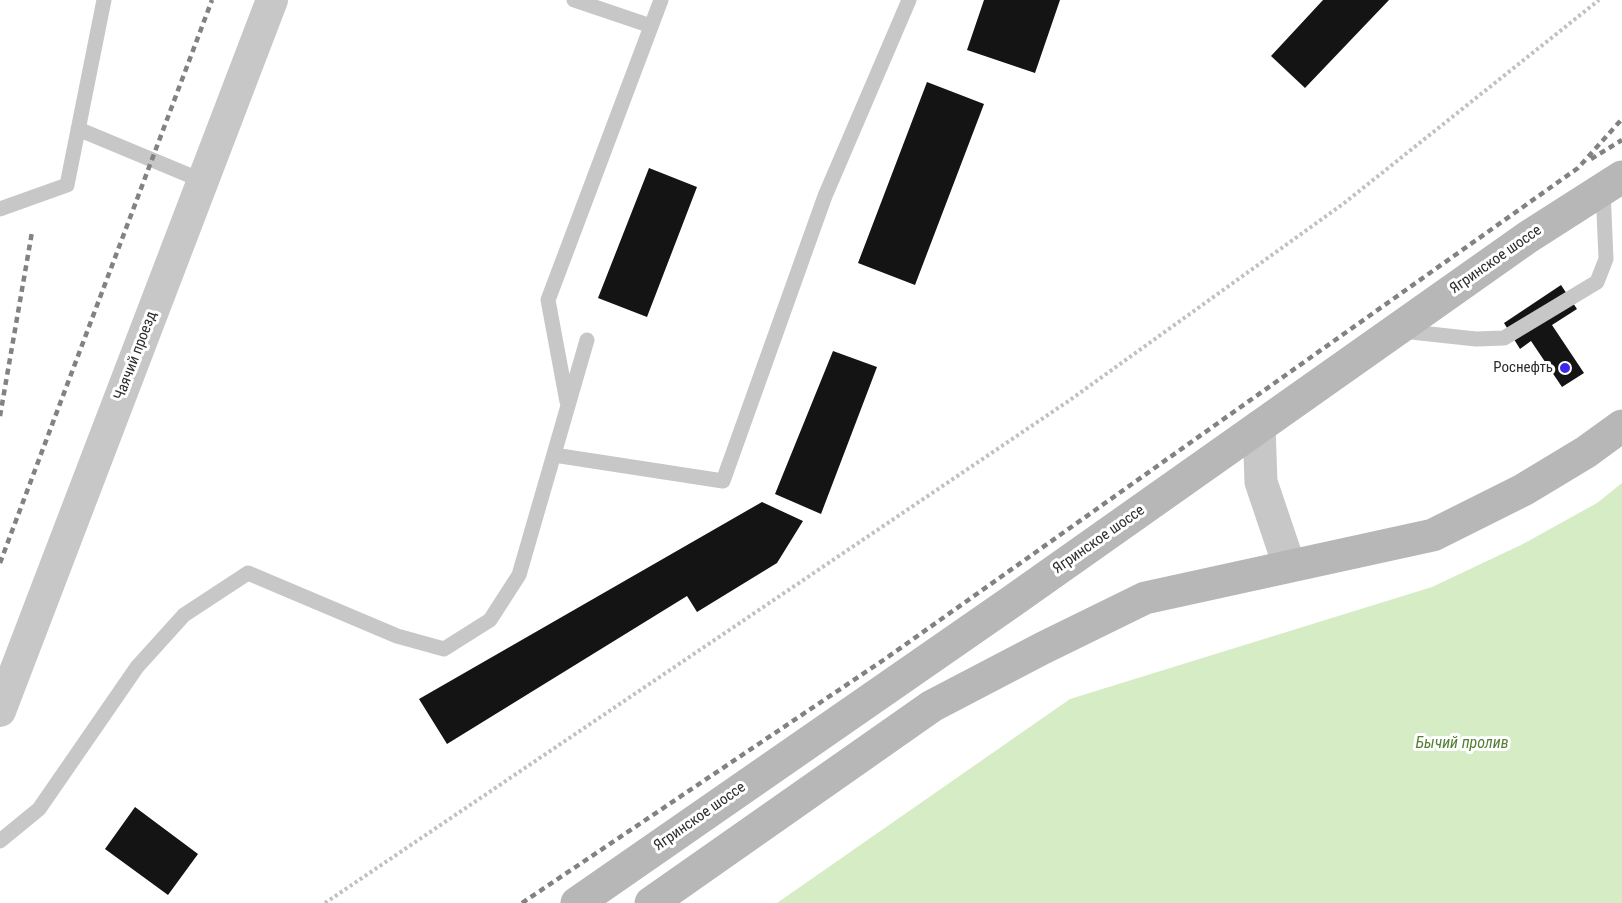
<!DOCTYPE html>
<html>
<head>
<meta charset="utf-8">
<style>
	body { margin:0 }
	canvas { display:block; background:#fff }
</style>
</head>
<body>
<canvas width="1622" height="903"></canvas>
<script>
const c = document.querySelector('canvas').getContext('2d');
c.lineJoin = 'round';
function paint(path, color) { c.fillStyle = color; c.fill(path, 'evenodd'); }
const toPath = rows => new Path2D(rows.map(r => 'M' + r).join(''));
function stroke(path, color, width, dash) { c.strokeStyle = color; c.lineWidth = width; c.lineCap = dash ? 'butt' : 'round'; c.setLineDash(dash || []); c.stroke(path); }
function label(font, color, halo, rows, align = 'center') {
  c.font = font + ' "Roboto Condensed",sans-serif'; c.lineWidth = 6; c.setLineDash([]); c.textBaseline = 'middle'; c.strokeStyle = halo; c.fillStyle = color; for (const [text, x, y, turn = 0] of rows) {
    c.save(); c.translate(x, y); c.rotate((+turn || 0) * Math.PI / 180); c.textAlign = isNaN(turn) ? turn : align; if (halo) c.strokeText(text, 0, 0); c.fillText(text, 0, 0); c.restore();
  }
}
paint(toPath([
	[1622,483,1622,903,777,903,1070,699,1432,587,1523,544,1597,503]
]), '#d5ecc5');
paint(toPath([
	[984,0,1060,0,1035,73,967,50],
	[1323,0,1389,0,1305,88,1271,56],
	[927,82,984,104,915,285,858,263],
	[649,168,697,187,647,317,598,298],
	[1561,285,1577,309,1552,325,1584,373,1562,387,1531,341,1520,349,1504,323],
	[833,351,877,367,821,514,775,494],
	[762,502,803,521,777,563,697,612,687,596,447,744,419,699],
	[135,807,198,854,168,895,105,849]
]), '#141414');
stroke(toPath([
	[325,903,1067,402,1343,204,1599,0]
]), '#c1c1c1', 4, [3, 3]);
stroke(toPath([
	[574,0,651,26],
	[78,129,203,181],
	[0,209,67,185,104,0],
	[1402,331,1476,339,1504,338,1597,282,1606,259,1603,189],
	[567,402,548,300,661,0],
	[554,455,723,481,825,196,909,0],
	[0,841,39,809,137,667,184,615,248,573,397,636,444,649,490,620,519,575,587,340]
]), '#c7c7c7', 15);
stroke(toPath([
	[0,711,272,0]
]), '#c7c7c7', 32);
stroke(toPath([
	[1259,427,1261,482,1289,565]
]), '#c7c7c7', 33);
stroke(toPath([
	[577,903,1011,602,1528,237,1622,177],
	[651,903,932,706,1043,648,1145,598,1433,535,1523,490,1586,452,1622,426]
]), '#b7b7b7', 33);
stroke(toPath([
	[1591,159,1622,140],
	[0,416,32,232],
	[0,563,212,0],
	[522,903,885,659,1578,168,1622,119]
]), '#828282', 4.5, [6, 4.5]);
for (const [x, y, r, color] of [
	[1565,368,6,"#3e27ec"]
]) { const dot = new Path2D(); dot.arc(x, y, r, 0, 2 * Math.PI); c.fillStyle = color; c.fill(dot); stroke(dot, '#fff', 2); }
label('15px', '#2d2d2d', '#fff', [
	["Ягринское шоссе",1496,260,-35],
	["Чаячий проезд",136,356,-69],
	["Ягринское шоссе",1099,540,-35],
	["Ягринское шоссе",700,817,-35]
]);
label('15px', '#2d2d2d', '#fff', [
	["Роснефть",1553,368]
], 'right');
label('italic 16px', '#527f32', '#fff', [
	["Бычий пролив",1462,744]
]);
</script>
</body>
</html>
